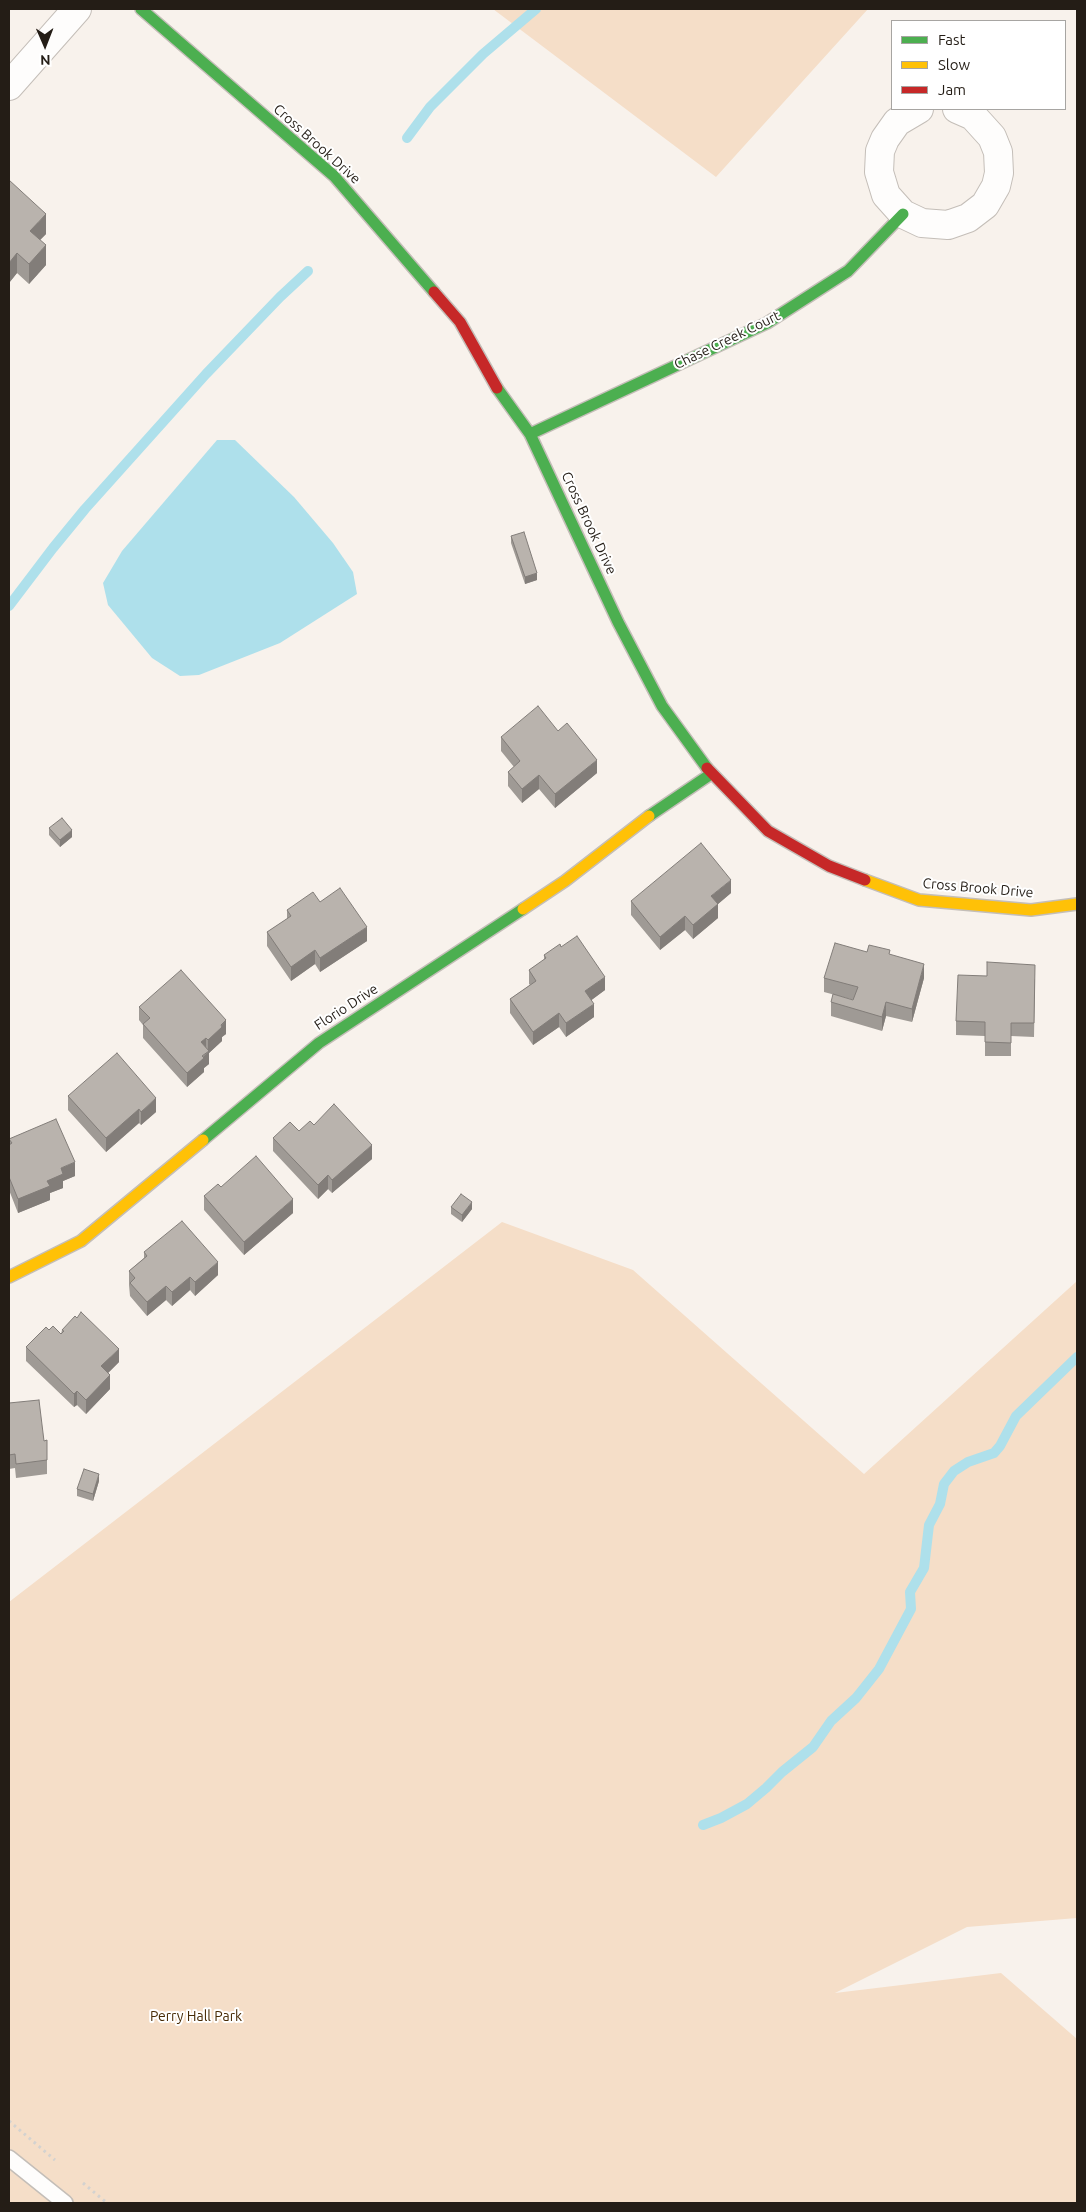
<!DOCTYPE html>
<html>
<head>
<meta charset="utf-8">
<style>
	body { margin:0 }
	#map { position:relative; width:1086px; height:2212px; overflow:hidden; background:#f8f2ec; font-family:Ubuntu,sans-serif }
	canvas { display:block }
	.frame { position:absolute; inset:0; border:10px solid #241d16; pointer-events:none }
	.legend { position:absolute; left:891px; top:20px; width:175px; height:90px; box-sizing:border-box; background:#fff; border:1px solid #a7a5a2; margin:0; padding:6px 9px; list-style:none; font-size:15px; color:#241d16 }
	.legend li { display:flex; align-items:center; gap:10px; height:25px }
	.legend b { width:25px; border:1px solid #a7a5a2 }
	.north { position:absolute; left:20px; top:20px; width:50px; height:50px; -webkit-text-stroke:4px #fff; paint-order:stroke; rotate:179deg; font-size:14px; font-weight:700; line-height:20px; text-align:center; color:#241d16 }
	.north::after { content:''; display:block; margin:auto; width:18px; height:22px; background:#241d16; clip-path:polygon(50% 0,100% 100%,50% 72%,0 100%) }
</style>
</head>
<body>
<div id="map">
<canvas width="1086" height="2212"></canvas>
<div class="frame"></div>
<ul class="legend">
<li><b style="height:6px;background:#4caf50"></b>Fast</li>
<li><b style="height:6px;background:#ffc107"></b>Slow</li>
<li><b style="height:6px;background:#c62828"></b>Jam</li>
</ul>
<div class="north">N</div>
</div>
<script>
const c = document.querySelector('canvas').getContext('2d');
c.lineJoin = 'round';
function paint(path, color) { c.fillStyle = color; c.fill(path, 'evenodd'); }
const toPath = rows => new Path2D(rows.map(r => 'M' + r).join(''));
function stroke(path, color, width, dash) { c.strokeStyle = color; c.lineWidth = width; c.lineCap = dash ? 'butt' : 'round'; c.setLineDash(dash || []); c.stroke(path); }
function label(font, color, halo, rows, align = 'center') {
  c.font = font + ' Ubuntu,sans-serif'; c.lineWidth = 4; c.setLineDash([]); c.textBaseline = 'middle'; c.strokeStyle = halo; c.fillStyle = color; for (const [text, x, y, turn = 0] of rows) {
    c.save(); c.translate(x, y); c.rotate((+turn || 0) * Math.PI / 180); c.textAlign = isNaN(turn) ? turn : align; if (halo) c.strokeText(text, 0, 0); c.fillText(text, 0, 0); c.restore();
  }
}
paint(toPath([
	[493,9,868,9,716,177],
	[502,1222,633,1270,864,1474,1077,1281,1077,1918,967,1927,835,1993,1001,1973,1077,2039,1077,2203,9,2203,9,1602]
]), '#f5dec8');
paint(toPath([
	[217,440,235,440,294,497,333,543,353,572,357,594,280,643,199,675,180,676,152,658,108,605,103,583,122,551]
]), '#aee0eb');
stroke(toPath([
	[407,138,430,107,483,54,536,9],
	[9,606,53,548,85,509,206,374,280,297,308,271],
	[703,1825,721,1818,747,1804,766,1788,782,1772,813,1747,831,1721,856,1698,879,1669,911,1609,910,1592,924,1568,929,1525,940,1504,944,1484,954,1471,968,1462,994,1453,1000,1446,1016,1416,1077,1357]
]), '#aee0eb', 10);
const lane = toPath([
	[9,2158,65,2203]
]);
const street = toPath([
	[9,86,77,9],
	[919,109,897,122,885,139,880,151,879,172,886,195,903,214,922,223,948,225,968,218,985,205,996,186,999,173,998,152,992,137,973,116,957,109]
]);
const fast = toPath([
	[141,9,334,176,434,292],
	[497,388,530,434,618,622,662,706,707,768],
	[530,434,767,323,848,271,903,214],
	[649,816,711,774],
	[203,1140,319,1043,523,909]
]);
const slow = toPath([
	[865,880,919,900,1031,910,1077,904],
	[523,909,565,881,649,816],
	[9,1277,81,1241,203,1140]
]);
const jam = toPath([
	[434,292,460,322,497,388],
	[707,768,768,831,829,866,865,880]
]);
stroke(lane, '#c4beb8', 18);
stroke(street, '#c4beb8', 30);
stroke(fast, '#c4beb8', 14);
stroke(slow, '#c4beb8', 14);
stroke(jam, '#c4beb8', 14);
stroke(toPath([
	[9,2121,55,2160],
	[83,2183,107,2203]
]), '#d3d2d0', 3, [2.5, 4]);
stroke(lane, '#fefdfc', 15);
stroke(street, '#fefdfc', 28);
stroke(fast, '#4caf50', 11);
stroke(slow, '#ffc107', 11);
stroke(jam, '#c62828', 11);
paint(toPath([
	[9,180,46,234,40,240,46,265,29,284,17,273,9,283],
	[511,536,537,580,525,584,511,543],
	[558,731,597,773,555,808,539,789,522,803,508,786,508,772,514,767,501,751,501,737],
	[49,828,72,837,60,847,49,835],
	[731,893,718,904,718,918,693,939,685,930,660,950,631,915,631,901],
	[320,902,367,941,320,972,315,964,291,981,267,946,267,932,287,919,287,910],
	[561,947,605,990,591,1000,594,1017,566,1037,559,1027,533,1045,510,1013,510,999,530,985,529,984,529,970,544,960,544,955],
	[867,952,890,955,924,978,912,1022,886,1016,882,1031,831,1016,831,1002,854,1000,824,992,824,978],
	[1035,979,1034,1037,1011,1036,1011,1056,985,1056,985,1036,956,1035,956,1021],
	[139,1007,226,1034,222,1037,222,1041,209,1053,209,1064,204,1068,204,1072,187,1087,143,1038,143,1025,139,1020],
	[68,1096,156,1112,141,1125,139,1123,106,1152,68,1110],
	[314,1125,372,1159,332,1193,328,1189,318,1199,273,1151,273,1138,299,1131],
	[9,1139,75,1176,63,1181,63,1188,50,1193,50,1200,18,1213,9,1190],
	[221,1187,293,1213,244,1255,204,1210,204,1196],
	[451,1207,472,1209,462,1222,451,1214],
	[144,1252,218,1275,195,1296,190,1290,172,1306,166,1300,147,1316,130,1296,129,1285,129,1271,144,1258],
	[49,1330,61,1334,62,1330,119,1362,108,1373,110,1389,86,1414,77,1405,74,1407,26,1361,26,1347],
	[9,1403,44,1441,47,1440,47,1474,16,1478,15,1468,9,1469],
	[99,1481,93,1501,77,1496,77,1489]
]), '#9f9a95');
paint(toPath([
	[46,214,46,234,30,250,30,231],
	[46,245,46,265,29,284,29,264],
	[17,253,17,273,9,283,9,263],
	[537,573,537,580,525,584,525,577],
	[597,760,597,773,555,808,555,794],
	[539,775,539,789,522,803,522,789],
	[72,830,72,837,60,847,60,840],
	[731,880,731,893,711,910,711,896],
	[718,904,718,918,693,939,693,925],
	[685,916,685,930,660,950,660,937],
	[367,927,367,941,320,972,320,958],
	[315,950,315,964,291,981,291,967],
	[924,964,924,978,912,1022,912,1009],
	[605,977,605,990,585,1005,585,991],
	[886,1002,886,1016,882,1031,882,1017],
	[594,1004,594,1017,566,1037,566,1023],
	[559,1013,559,1027,533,1045,533,1032],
	[226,1020,226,1034,222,1037,222,1041,209,1053,209,1064,204,1068,204,1072,187,1087,187,1073,208,1052,208,1040],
	[206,1038,206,1052,201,1042],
	[156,1098,156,1112,141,1125,141,1112],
	[139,1109,139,1123,106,1152,106,1138],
	[372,1145,372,1159,332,1193,332,1180],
	[75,1162,75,1176,63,1181,63,1188,50,1193,50,1200,18,1213,18,1199,47,1181,61,1168],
	[328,1175,328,1189,318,1199,318,1185],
	[293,1199,293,1213,244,1255,244,1242],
	[472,1202,472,1209,462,1222,462,1215],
	[218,1262,218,1275,195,1296,195,1282],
	[190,1277,190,1290,172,1306,172,1292],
	[166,1286,166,1300,147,1316,147,1302],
	[119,1349,119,1362,101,1380,101,1366],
	[110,1375,110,1389,86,1414,86,1400],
	[77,1391,77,1405,74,1407,74,1394],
	[99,1474,99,1481,93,1501,93,1494]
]), '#827d79');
const building = toPath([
	[9,180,46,214,30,231,46,245,29,264,17,253,9,263,9,180],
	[524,532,537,573,525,577,511,536,524,532],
	[538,706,558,731,567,723,597,760,555,794,539,775,522,789,508,772,520,761,501,737,538,706],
	[62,818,72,830,60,840,49,828,62,818],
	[701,843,731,880,711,896,718,904,693,925,685,916,660,937,631,901,701,843],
	[340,888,367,927,320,958,315,950,291,967,267,932,291,916,287,910,313,892,320,902,340,888],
	[577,936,605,977,585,991,594,1004,566,1023,559,1013,533,1032,510,999,536,981,529,970,546,958,544,955,560,944,561,947,577,936],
	[835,943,867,952,869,945,890,950,889,954,924,964,912,1009,886,1002,882,1017,831,1002,833,994,853,1000,858,987,824,978,835,943],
	[987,962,1035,965,1034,1023,1011,1023,1011,1043,985,1042,985,1022,956,1021,958,975,987,976,987,962],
	[181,970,226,1020,221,1025,222,1027,208,1040,206,1038,201,1042,209,1051,202,1056,204,1058,187,1073,143,1024,150,1018,139,1007,181,970],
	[117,1053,156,1098,141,1112,139,1109,106,1138,68,1096,117,1053],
	[334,1104,372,1145,332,1180,328,1175,318,1185,273,1138,290,1122,299,1131,310,1121,314,1125,334,1104],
	[56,1119,75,1162,61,1168,63,1174,47,1181,50,1186,18,1199,9,1177,9,1145,12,1143,9,1139,56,1119],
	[256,1156,293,1199,244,1242,204,1196,218,1184,221,1187,256,1156],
	[461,1194,472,1202,462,1215,451,1207,461,1194],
	[182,1221,218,1262,195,1282,190,1277,172,1292,166,1286,147,1302,130,1283,135,1278,129,1271,147,1256,144,1252,182,1221],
	[81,1312,119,1349,101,1366,110,1375,86,1400,77,1391,74,1394,26,1347,46,1327,49,1330,53,1326,61,1334,64,1331,62,1330,75,1316,77,1318,81,1312],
	[39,1400,44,1441,47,1440,47,1460,16,1464,15,1454,9,1455,9,1403,39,1400],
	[84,1469,99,1474,93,1494,77,1489,84,1469]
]);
paint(building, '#b9b3ad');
stroke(building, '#827d79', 1);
label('14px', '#241d16', '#fff', [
	["Cross Brook Drive",317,144,42],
	["Chase Creek Court",727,340,-26],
	["Cross Brook Drive",589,523,65],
	["Cross Brook Drive",978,888,5],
	["Florio Drive",346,1007,-33]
]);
label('14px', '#472a04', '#fff', [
	["Perry Hall Park",196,2016]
]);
</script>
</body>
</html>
